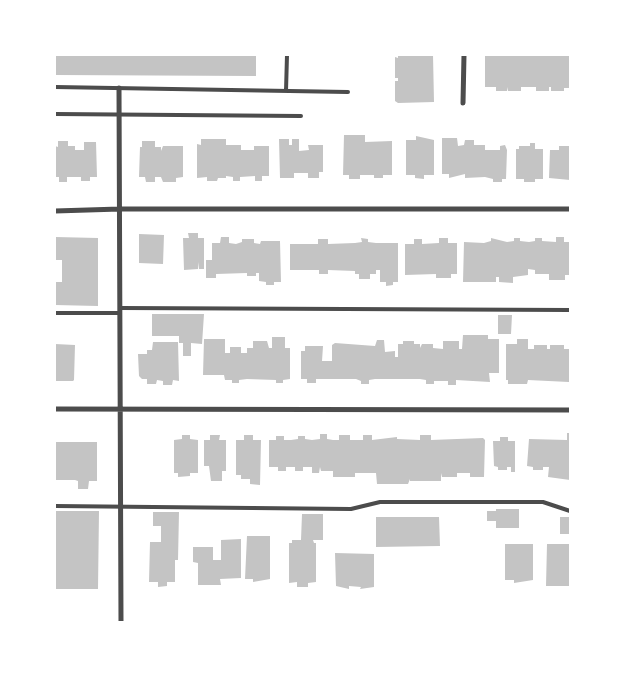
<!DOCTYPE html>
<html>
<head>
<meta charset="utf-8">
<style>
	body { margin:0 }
	#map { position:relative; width:625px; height:677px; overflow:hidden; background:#fff; font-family:"Nunito Sans",sans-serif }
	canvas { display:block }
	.frame { position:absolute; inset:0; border:56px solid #fff; pointer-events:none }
</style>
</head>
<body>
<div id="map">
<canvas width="625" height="677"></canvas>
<div class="frame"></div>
</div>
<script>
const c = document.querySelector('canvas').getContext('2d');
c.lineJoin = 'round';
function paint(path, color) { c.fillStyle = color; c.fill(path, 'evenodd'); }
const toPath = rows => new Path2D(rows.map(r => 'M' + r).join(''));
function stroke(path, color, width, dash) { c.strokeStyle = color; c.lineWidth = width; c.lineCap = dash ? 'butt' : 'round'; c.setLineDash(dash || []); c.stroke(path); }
paint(toPath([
	[55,55,256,55,256,76,55,75],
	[398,55,433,55,434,102,398,103,395,101,395,81,398,81,398,78,395,78,395,57,398,58],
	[485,55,570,55,570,88,564,88,564,91,551,91,551,87,549,87,549,91,536,91,536,87,521,87,521,91,508,91,507,87,507,91,496,91,496,87,485,87],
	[344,135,365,135,365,142,392,141,392,175,383,175,383,178,374,178,374,175,360,175,360,179,349,179,349,175,343,175],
	[416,136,434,140,434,175,424,175,424,179,415,178,415,175,406,175,406,140,416,140],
	[442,138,457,138,458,146,464,145,465,140,474,140,474,145,485,145,485,150,500,150,500,146,505,145,507,150,506,179,502,179,502,182,493,182,493,179,485,177,465,178,465,174,449,178,449,174,442,174],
	[201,139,226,139,226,145,241,145,241,150,254,150,254,146,269,146,269,176,262,176,262,181,255,181,255,176,240,177,240,181,233,181,233,177,226,176,226,178,218,178,217,181,207,181,207,177,197,178,197,144,201,145],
	[279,139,289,139,289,145,292,145,292,139,299,139,299,151,309,150,308,145,323,145,323,172,319,172,319,178,308,178,308,173,294,173,294,178,280,178],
	[58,141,68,141,68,146,75,146,75,150,84,150,84,142,96,142,97,177,90,177,90,181,81,181,81,177,67,177,67,182,59,182,59,177,55,177,55,146,58,147],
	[142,141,155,141,155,147,161,147,161,151,163,146,183,146,183,177,176,178,176,182,163,182,161,177,155,177,155,182,146,182,145,177,139,177,140,147,142,147],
	[530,143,535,143,535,149,543,149,543,179,535,179,535,182,524,182,524,179,516,179,516,149,519,149,519,146,530,146],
	[559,146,570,146,570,180,549,178,550,150,559,150],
	[188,233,198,233,198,238,204,238,204,269,199,269,198,262,198,269,184,270,183,238,189,238],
	[139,234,164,235,163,264,139,263],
	[55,237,98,238,98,306,55,305,55,282,62,282,62,260,55,260],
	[221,237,229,237,229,243,236,244,242,242,242,239,254,239,254,243,260,244,261,241,280,241,281,282,274,282,274,285,266,285,266,282,259,281,259,273,256,273,256,276,247,276,247,273,216,274,216,278,206,278,206,260,212,260,212,243,220,243],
	[556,237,564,237,564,242,570,242,570,275,565,275,565,280,549,280,549,274,535,274,535,270,528,269,528,275,513,277,513,283,499,282,499,277,496,277,496,282,463,282,464,242,484,243,491,241,491,238,507,242,514,241,514,238,520,238,520,241,529,242,535,241,535,238,542,238,542,241,556,242],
	[361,238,368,239,368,242,376,243,398,243,398,282,393,282,393,285,386,286,386,282,380,282,380,270,376,270,376,274,370,274,370,279,359,279,359,274,355,274,355,271,328,270,328,274,319,274,319,270,290,270,290,244,318,244,318,239,328,239,328,244,355,243,362,242],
	[439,238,448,238,448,243,457,243,457,274,451,274,451,278,436,278,436,274,405,275,405,244,414,244,414,239,422,239,422,244,439,243],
	[152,314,204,314,202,344,191,343,191,356,183,356,183,343,179,343,179,336,152,336],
	[498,315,512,315,511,334,498,334],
	[463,335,488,335,488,339,499,339,499,373,489,373,490,382,456,380,456,385,448,385,448,381,434,381,434,384,426,384,426,380,420,379,375,379,369,380,369,384,361,384,361,381,356,379,316,379,316,383,307,383,307,379,301,379,301,351,305,351,305,346,323,346,322,361,332,361,332,345,335,343,375,346,377,340,384,340,385,352,395,351,395,357,398,357,398,344,403,344,403,341,414,341,414,344,420,344,420,348,422,344,433,344,433,348,443,349,443,341,459,341,459,349,462,349],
	[272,337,285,337,285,348,290,348,290,379,283,380,283,383,276,383,276,380,247,379,239,380,239,383,232,383,232,380,225,380,224,375,203,375,204,339,225,339,225,353,230,353,230,347,241,347,241,353,247,353,247,348,253,348,253,341,267,341,269,348,272,348],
	[517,339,528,339,528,349,534,349,534,345,547,345,547,349,550,349,550,345,564,345,564,349,570,349,569,382,528,380,527,384,508,384,508,380,506,380,506,344,517,344],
	[153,342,178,342,179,381,173,380,172,385,163,385,163,381,157,380,156,384,147,384,147,379,142,379,139,376,138,354,147,354,147,350,152,350],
	[55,344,75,345,74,380,73,381,55,381],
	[567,433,570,433,570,480,548,477,549,467,543,467,543,470,533,470,533,467,527,466,529,439,567,440],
	[320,434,327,434,327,439,333,440,339,440,339,435,350,435,350,440,363,440,363,435,372,435,372,440,397,437,397,439,420,440,420,435,431,435,431,440,483,438,485,440,484,477,470,477,470,473,457,473,457,477,442,477,441,473,441,481,410,481,410,479,408,484,377,484,376,473,355,473,355,477,333,477,333,471,321,471,320,467,319,473,312,473,312,467,303,467,303,471,295,471,295,467,286,467,286,471,278,471,278,467,269,467,269,440,276,440,276,436,284,436,284,440,291,440,298,439,298,436,305,436,305,439,312,440,320,439],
	[182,435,190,435,190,439,198,440,198,473,190,473,190,476,178,477,178,473,174,473,174,440,182,439],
	[210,435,220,435,219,440,226,440,226,471,222,471,222,481,211,481,209,466,204,466,204,440,210,440],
	[244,435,253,435,253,440,261,440,260,485,250,484,250,479,241,479,241,475,236,475,236,440,244,440],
	[500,437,508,437,508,441,515,441,515,472,511,472,511,467,507,467,507,470,498,470,498,467,494,466,493,441,500,441],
	[55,442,97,442,97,481,89,481,88,489,78,489,78,481,75,480,55,480],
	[496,509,519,509,519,528,496,528,496,521,487,521,487,511,496,511],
	[55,511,99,511,98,589,55,589],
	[153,512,179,512,178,560,175,560,175,582,167,582,167,586,158,587,158,582,149,582,150,542,161,542,161,526,153,526],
	[302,514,323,514,323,540,313,540,314,543,316,543,316,582,308,583,308,587,297,587,297,582,289,583,289,543,292,543,292,540,301,540],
	[376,517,439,517,440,546,376,547],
	[560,517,570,517,570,534,560,534],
	[247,536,270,536,270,579,253,582,253,579,245,579],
	[241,539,241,578,220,579,221,585,198,585,198,563,193,562,193,547,213,547,213,560,221,560,221,540],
	[505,544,533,544,533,580,514,583,514,580,505,580],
	[547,544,570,544,570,586,546,586],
	[335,553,374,554,374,587,360,589,361,587,349,586,349,589,336,586]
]), '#c4c4c4');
stroke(toPath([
	[55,87,348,92],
	[286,91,287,55],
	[55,114,301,116],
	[120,308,570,310],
	[55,313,120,313],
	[55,506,351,509,380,502,543,502,570,511]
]), '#4c4c4c', 4);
stroke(toPath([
	[119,88,121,622],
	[463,103,464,55],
	[55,211,120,209,570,209],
	[55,409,570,410]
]), '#4c4c4c', 5);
</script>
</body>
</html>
